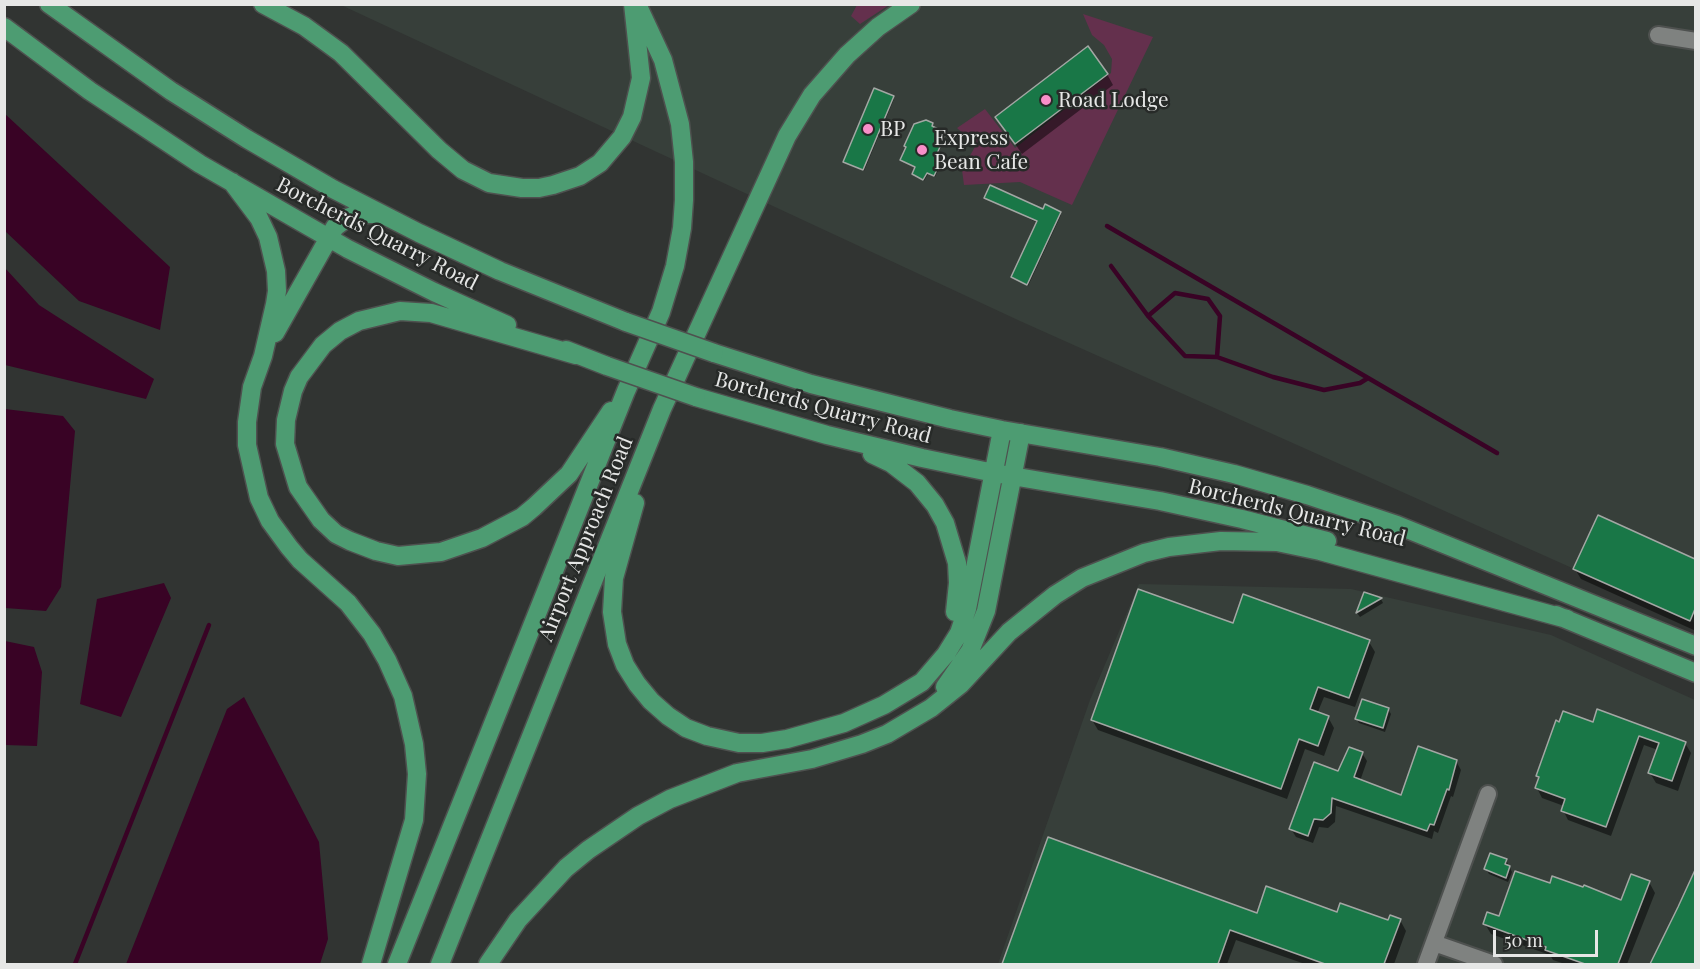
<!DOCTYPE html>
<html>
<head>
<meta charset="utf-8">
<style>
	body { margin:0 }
	#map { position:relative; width:1700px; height:969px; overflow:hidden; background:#313432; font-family:"Playfair Display",serif }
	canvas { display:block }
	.frame { position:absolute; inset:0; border:6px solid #e6e7e6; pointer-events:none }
	.scale { position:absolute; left:1493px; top:930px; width:105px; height:27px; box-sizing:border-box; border:3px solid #e6e7e6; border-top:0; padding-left:8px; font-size:18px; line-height:21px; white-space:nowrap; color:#e6e7e6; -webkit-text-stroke:4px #272a28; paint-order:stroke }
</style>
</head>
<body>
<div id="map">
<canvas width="1700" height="969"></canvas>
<div class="frame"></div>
<div class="scale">50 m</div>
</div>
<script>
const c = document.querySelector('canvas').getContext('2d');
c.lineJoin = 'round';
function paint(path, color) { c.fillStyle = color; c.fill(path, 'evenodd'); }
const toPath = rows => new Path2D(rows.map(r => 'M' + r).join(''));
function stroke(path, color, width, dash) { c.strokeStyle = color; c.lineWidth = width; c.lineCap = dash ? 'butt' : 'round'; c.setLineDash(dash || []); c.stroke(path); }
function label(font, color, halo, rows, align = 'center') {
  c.font = font + ' "Playfair Display",serif'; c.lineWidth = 5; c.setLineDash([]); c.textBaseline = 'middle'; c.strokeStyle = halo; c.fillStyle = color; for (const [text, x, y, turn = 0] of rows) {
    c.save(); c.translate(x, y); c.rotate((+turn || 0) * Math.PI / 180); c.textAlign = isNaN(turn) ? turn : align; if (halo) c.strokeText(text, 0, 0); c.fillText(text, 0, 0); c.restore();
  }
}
paint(toPath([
	[341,5,1695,5,1695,623,1020,321],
	[1139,584,1351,589,1551,635,1695,700,1695,964,998,964,1090,700]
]), '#373f3a');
paint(toPath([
	[857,5,857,4,889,5,860,24,851,16],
	[1083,14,1153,37,1072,205,1020,182,964,185,962,170,976,145,957,128,985,109,1015,148,1111,73,1112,59,1104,45,1092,35]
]), '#64304d');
paint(toPath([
	[4,113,170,267,160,330,79,301,5,231],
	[5,268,39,305,154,379,146,399,5,365],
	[5,409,63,416,75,431,61,587,46,611,5,608],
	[164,583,171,598,121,717,80,704,97,599],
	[5,641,34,647,42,672,37,746,5,745],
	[244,697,319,842,328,939,320,964,126,964,227,709]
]), '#390325');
paint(toPath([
	[1107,74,1113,85,1022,154,997,117],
	[892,97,894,99,864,171,846,163,845,161],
	[932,124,932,128,946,136,936,158,942,162,935,177,928,174,924,181,914,176,916,168,902,160],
	[986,198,1060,213,1061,215,1028,286,1013,277,1038,223],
	[1598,517,1696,560,1696,631,1581,579,1575,569],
	[1364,593,1381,599,1383,603,1360,617,1357,613],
	[1234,625,1369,642,1375,652,1355,707,1324,697,1317,714,1328,717,1334,728,1324,756,1305,749,1287,799,1098,730,1092,720],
	[1388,709,1391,714,1385,732,1359,723,1357,719],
	[1594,724,1685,743,1691,753,1678,791,1656,783,1650,773,1658,750,1644,745,1611,836,1568,820,1563,810,1564,806,1542,798,1537,788,1540,779,1537,775],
	[1362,753,1367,761,1360,781,1402,797,1456,761,1461,770,1453,797,1451,796,1438,833,1434,831,1432,839,1336,806,1335,822,1328,828,1319,827,1313,843,1296,837,1291,829,1339,773],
	[1049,839,1258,914,1338,913,1389,922,1400,920,1406,931,1394,964,1305,964,1236,940,1227,964,1004,964],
	[1506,860,1512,872,1508,882,1489,874,1486,869],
	[1696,873,1696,964,1654,964,1653,963],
	[1649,882,1655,893,1627,964,1565,964,1553,960,1550,955,1491,934,1485,924,1499,918,1551,884,1622,902]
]), '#0007');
stroke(toPath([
	[1107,226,1497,453],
	[1111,266,1148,316,1185,356,1217,357],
	[1148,316,1175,293,1208,299,1220,316,1217,357,1273,377,1324,390,1360,383,1368,378],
	[75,964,209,625]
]), '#390325', 4.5);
const building = toPath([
	[1088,46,1108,74,1015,144,995,117,1088,46],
	[874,88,894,96,863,170,843,162,874,88],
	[926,120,933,123,932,126,946,133,936,156,942,159,934,176,927,173,923,180,912,174,915,167,900,160,906,147,904,146,914,124,926,120],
	[990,185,1043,209,1045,204,1061,212,1027,285,1011,277,1037,221,984,198,990,185],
	[1598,515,1695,559,1695,609,1690,621,1573,569,1598,515],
	[1138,589,1233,623,1243,594,1370,640,1349,698,1318,687,1310,709,1329,716,1318,746,1299,739,1281,789,1091,720,1138,589],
	[1364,592,1382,598,1356,613,1364,592],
	[1362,699,1389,708,1383,728,1355,719,1362,699],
	[1597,709,1686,742,1672,781,1648,773,1659,743,1639,736,1606,827,1561,811,1565,799,1535,788,1539,777,1536,776,1556,720,1559,722,1563,711,1593,722,1597,709],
	[1418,746,1457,760,1449,790,1447,789,1434,825,1430,824,1427,831,1332,798,1331,813,1323,820,1314,819,1308,836,1289,829,1314,762,1338,771,1349,747,1363,752,1354,777,1401,795,1418,746],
	[1048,837,1257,913,1266,886,1337,912,1340,903,1388,920,1390,915,1401,919,1384,964,1325,964,1230,930,1218,964,1002,964,1048,837],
	[1490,853,1507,859,1505,864,1510,866,1506,878,1484,869,1490,853],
	[1695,870,1695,964,1650,964,1678,907,1695,870],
	[1515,871,1550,883,1552,876,1583,887,1584,885,1621,900,1631,874,1650,881,1618,964,1585,964,1545,950,1546,947,1483,924,1487,912,1499,916,1515,871]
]);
paint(building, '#197747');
stroke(building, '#a3a7a4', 1.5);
const minor = toPath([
	[1658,35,1696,41],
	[1434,943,1494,964],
	[1426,964,1488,794]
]);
const major = toPath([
	[49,4,171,91,247,139,333,189,419,233,500,271,626,322],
	[263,4,304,26,341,53,439,150,463,170,489,183,522,188,539,188,553,185,580,176,600,163,622,137,632,117,641,78,633,4],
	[4,27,90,91,200,164,348,249,434,292,507,325],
	[232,182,259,218,268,237,276,271,277,291,275,304,263,356,252,387,247,422,247,445,259,498,270,521,289,547,300,560,348,603,372,634,387,660,403,696,414,744,417,774,414,820,371,964],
	[275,333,335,227,347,218,357,214,379,214],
	[566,350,607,366],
	[714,353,811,384,950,419,1002,430,1160,457,1234,474,1307,495,1397,525,1696,646],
	[576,355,431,313,400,311,359,321,340,331,323,345,299,377,293,391,286,420,285,444,298,487,321,520,336,534,350,541,376,551,398,556,441,552,482,538,522,517,534,507,569,474,611,411],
	[696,397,827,435,922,458,994,473,1160,501,1242,519,1327,541],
	[872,454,891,463,917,483,935,505,945,523,957,563,958,583,955,612],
	[635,503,614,578,612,612,617,644,625,665,637,684,651,701,668,716,686,728,707,736,739,743,762,743,787,739,844,723,884,705,922,682,946,654,959,633,967,609,1002,430],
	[1556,615,1696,673],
	[945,687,970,651,986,611,1021,433],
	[397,964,626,391,661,312,675,266,682,228,684,200,684,162,680,124,663,60,637,4],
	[440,964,662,409,787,136,812,95,847,55,878,27,911,4],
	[488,964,518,920,566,868,588,850,638,816,670,799,737,773,812,759,862,744,887,734,931,708,961,684,1009,632,1055,595,1082,578,1144,553,1169,547,1221,541,1277,542,1320,551,1567,619]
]);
stroke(minor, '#4e514f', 20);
stroke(major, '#4e514f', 21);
stroke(minor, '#7f8280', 16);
stroke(major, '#4d9c72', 18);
const majorBridge = toPath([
	[626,322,714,353],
	[607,366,696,397]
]);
stroke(majorBridge, '#4e514f', 21, []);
stroke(majorBridge, '#4d9c72', 18);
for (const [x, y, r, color] of [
	[1046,100,6,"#f98fc9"],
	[868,129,6,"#f98fc9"],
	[922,150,6,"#f98fc9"]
]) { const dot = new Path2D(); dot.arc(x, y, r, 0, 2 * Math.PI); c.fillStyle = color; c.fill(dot); stroke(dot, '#272a28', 2); }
label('21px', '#e6e7e6', '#272a28', [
	["Road Lodge",1058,100],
	["BP",880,129],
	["Express",934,138],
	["Bean Cafe",934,162]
], 'left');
label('21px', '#e6e7e6', '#272a28', [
	["Borcherds Quarry Road",377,234,27],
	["Borcherds Quarry Road",823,408,15],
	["Borcherds Quarry Road",1297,513,14],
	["Airport Approach Road",586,539,-68]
]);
</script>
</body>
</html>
